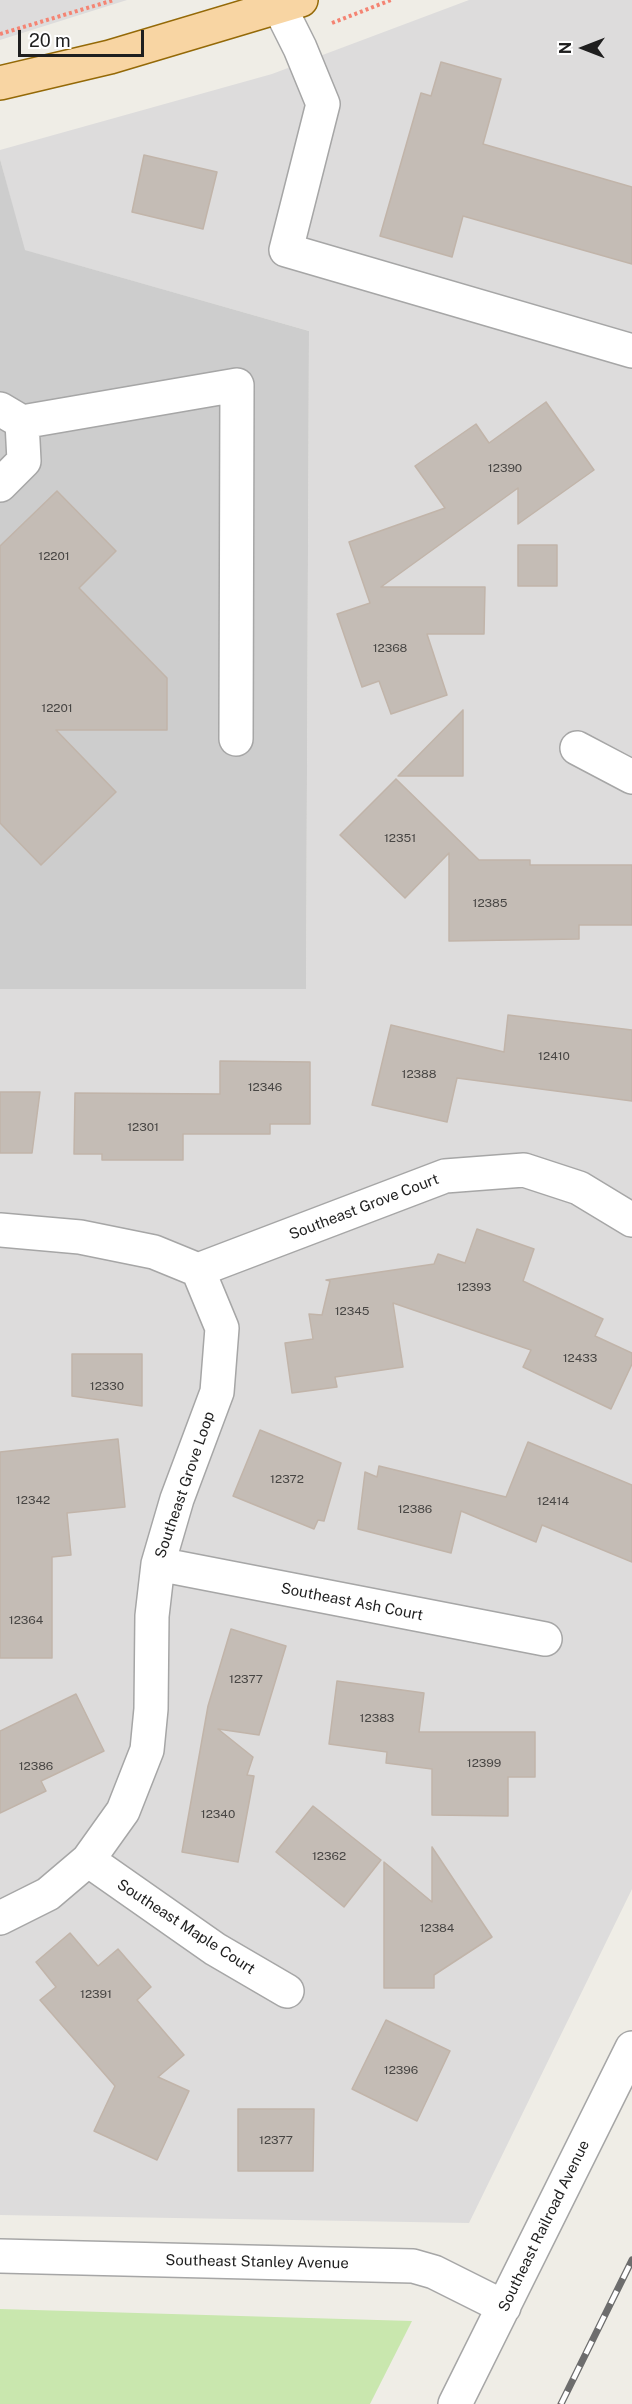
<!DOCTYPE html>
<html>
<head>
<meta charset="utf-8">
<style>
	body { margin:0 }
	#map { position:relative; width:632px; height:2404px; overflow:hidden; background:#efede6; font-family:"Public Sans",sans-serif }
	canvas { display:block }
	.north { position:absolute; left:554px; top:18px; width:60px; height:60px; -webkit-text-stroke:4px #fff; paint-order:stroke; rotate:270deg; font-size:16px; font-weight:700; line-height:24px; text-align:center; color:#1f1f1f }
	.north::after { content:''; display:block; margin:auto; width:21px; height:27px; background:#1f1f1f; clip-path:polygon(50% 0,100% 100%,50% 72%,0 100%) }
	.scale { position:absolute; left:18px; top:30px; width:126px; height:27px; box-sizing:border-box; border:3px solid #1f1f1f; border-top:0; padding-left:8px; font-size:18px; line-height:21px; white-space:nowrap; color:#1f1f1f; -webkit-text-stroke:4px #fff; paint-order:stroke }
</style>
</head>
<body>
<div id="map">
<canvas width="632" height="2404"></canvas>
<div class="north">N</div>
<div class="scale">20 m</div>
</div>
<script>
const c = document.querySelector('canvas').getContext('2d');
c.lineJoin = 'round';
function paint(path, color) { c.fillStyle = color; c.fill(path, 'evenodd'); }
const toPath = rows => new Path2D(rows.map(r => 'M' + r).join(''));
function stroke(path, color, width, dash) { c.strokeStyle = color; c.lineWidth = width; c.lineCap = dash ? 'butt' : 'round'; c.setLineDash(dash || []); c.stroke(path); }
function label(font, color, halo, rows, align = 'center') {
  c.font = font + ' "Public Sans",sans-serif'; c.lineWidth = 4.5; c.setLineDash([]); c.textBaseline = 'middle'; c.strokeStyle = halo; c.fillStyle = color; for (const [text, x, y, turn = 0] of rows) {
    c.save(); c.translate(x, y); c.rotate((+turn || 0) * Math.PI / 180); c.textAlign = isNaN(turn) ? turn : align; if (halo) c.strokeText(text, 0, 0); c.fillText(text, 0, 0); c.restore();
  }
}
paint(toPath([
	[0,0,127,0,0,40],
	[469,0,632,0,632,1889,469,2223,0,2215,0,989,306,988,309,331,24,250,0,159,0,150,272,74]
]), '#dddcdc');
paint(toPath([
	[0,159,25,250,309,331,306,989,0,989]
]), '#cdcdcd');
paint(toPath([
	[0,2309,412,2321,370,2404,0,2404]
]), '#c9e7ae');
const building = toPath([
	[441,62,501,79,483,144,632,187,632,264,463,216,452,257,380,236,421,93,431,96,441,62],
	[144,155,217,172,203,229,132,212,144,155],
	[546,402,594,470,518,524,518,488,381,587,485,587,484,634,427,634,447,695,391,714,379,681,362,687,337,614,370,603,349,542,445,508,415,466,476,424,489,443,546,402],
	[57,491,116,551,79,588,167,678,167,730,56,730,116,792,41,865,0,823,0,546,57,491],
	[518,545,557,545,557,586,518,586,518,545],
	[463,710,463,776,398,776,463,710],
	[396,779,479,860,530,860,530,865,632,865,632,925,579,925,579,939,449,941,449,853,405,898,340,835,396,779],
	[508,1015,632,1030,632,1101,457,1078,447,1122,372,1105,391,1025,504,1052,508,1015],
	[220,1061,310,1062,310,1124,270,1124,270,1134,183,1134,183,1160,102,1160,102,1154,74,1154,75,1093,220,1094,220,1061],
	[0,1092,40,1092,32,1153,0,1153,0,1092],
	[477,1229,534,1249,523,1281,603,1319,595,1336,632,1353,632,1364,611,1409,523,1367,531,1350,393,1303,403,1367,335,1377,337,1387,292,1393,285,1343,313,1339,309,1314,322,1315,330,1281,326,1280,434,1264,438,1254,465,1263,477,1229],
	[72,1354,142,1354,142,1406,72,1396,72,1354],
	[260,1430,341,1463,324,1521,318,1520,314,1529,233,1496,260,1430],
	[118,1439,125,1507,67,1513,71,1555,52,1557,52,1658,0,1658,0,1452,118,1439],
	[528,1442,632,1485,632,1562,542,1525,536,1542,461,1511,451,1553,358,1529,365,1472,377,1477,379,1466,506,1497,528,1442],
	[231,1629,286,1646,259,1735,218,1729,253,1757,247,1775,254,1776,238,1862,182,1852,208,1706,231,1629],
	[337,1681,424,1693,419,1732,535,1732,535,1777,508,1777,508,1816,432,1815,432,1769,386,1763,387,1752,329,1744,337,1681],
	[76,1694,104,1751,41,1781,46,1791,0,1813,0,1731,76,1694],
	[313,1806,381,1860,344,1907,276,1852,313,1806],
	[432,1847,492,1937,434,1975,434,1988,384,1988,384,1862,432,1902,432,1847],
	[70,1933,98,1966,118,1949,151,1987,137,2000,184,2055,158,2077,189,2091,157,2160,94,2131,115,2086,40,2000,56,1987,36,1962,70,1933],
	[386,2020,450,2051,417,2121,352,2089,386,2020],
	[238,2109,314,2109,313,2171,238,2171,238,2109]
]);
paint(building, '#c4bcb5');
stroke(building, '#c1b4a9', 1.5);
const minor = toPath([
	[280,8,300,48,323,104,286,250,632,351],
	[0,409,22,422,24,461,0,485],
	[22,422,237,385,236,739],
	[577,748,632,777],
	[0,1230,80,1237,154,1252,198,1270,222,1328,217,1392,177,1499,158,1564,152,1616,151,1709,147,1750,123,1811,88,1860,48,1894,0,1918],
	[198,1270,445,1176,524,1170,579,1188,632,1220],
	[158,1564,545,1639],
	[88,1860,215,1949,287,1991],
	[0,2256,413,2266,434,2272,504,2307],
	[455,2404,632,2048]
]);
const major = toPath([
	[0,83,110,57,301,0]
]);
stroke(minor, '#a6a6a6', 36);
stroke(major, '#946907', 36);
stroke(toPath([
	[332,23,391,0],
	[0,34,114,0]
]), '#f48473', 4, [3, 3]);
stroke(minor, '#fff', 33);
stroke(major, '#f8d5a3', 33);
const rail = toPath([
	[561,2404,632,2260]
]);
stroke(rail, '#6d6d6d', 7);
stroke(rail, '#fff', 4.5, [14]);
label('12px', '#484644', null, [
	["12390",505,468],
	["12201",54,556],
	["12368",390,648],
	["12201",57,708],
	["12351",400,838],
	["12385",490,903],
	["12410",554,1056],
	["12388",419,1074],
	["12346",265,1087],
	["12301",143,1127],
	["12393",474,1287],
	["12345",352,1311],
	["12433",580,1358],
	["12330",107,1386],
	["12372",287,1479],
	["12342",33,1500],
	["12414",553,1501],
	["12386",415,1509],
	["12364",26,1620],
	["12377",246,1679],
	["12383",377,1718],
	["12399",484,1763],
	["12386",36,1766],
	["12340",218,1814],
	["12362",329,1856],
	["12384",437,1928],
	["12391",96,1994],
	["12396",401,2070],
	["12377",276,2140]
]);
label('15px', '#1f1f1f', '#fff', [
	["Southeast Grove Court",364,1207,-21],
	["Southeast Grove Loop",185,1485,-71],
	["Southeast Ash Court",352,1602,11],
	["Southeast Maple Court",186,1927,33],
	["Southeast Railroad Avenue",544,2226,-64],
	["Southeast Stanley Avenue",257,2262,1]
]);
</script>
</body>
</html>
